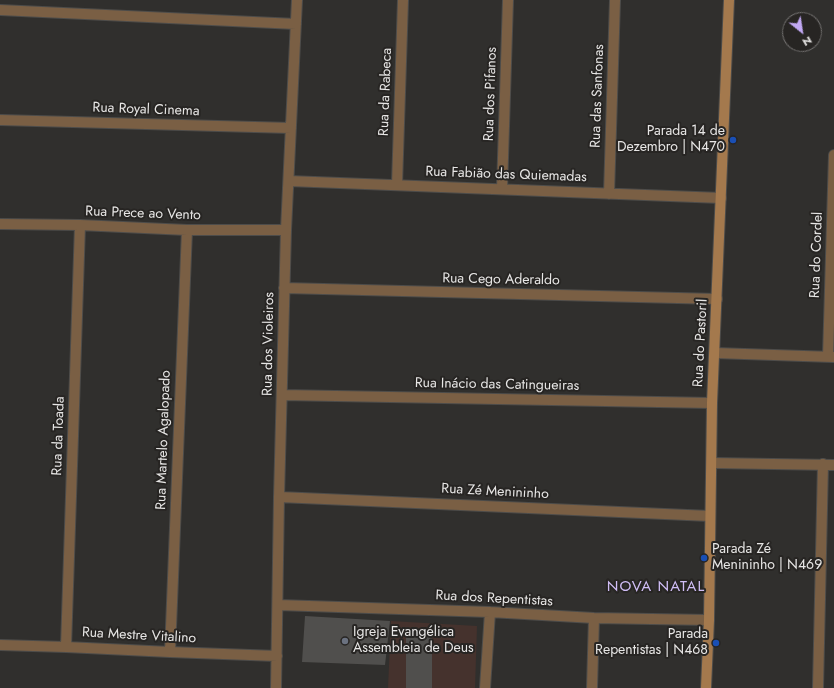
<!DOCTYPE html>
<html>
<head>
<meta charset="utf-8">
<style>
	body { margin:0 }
	#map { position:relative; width:834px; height:688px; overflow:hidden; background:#302f2d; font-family:Jost,sans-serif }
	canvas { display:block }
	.north { position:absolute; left:782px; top:12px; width:40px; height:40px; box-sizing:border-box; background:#272523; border:1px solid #747271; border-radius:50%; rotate:150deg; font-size:11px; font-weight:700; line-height:16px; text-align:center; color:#e7e6e5 }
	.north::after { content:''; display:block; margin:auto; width:14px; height:18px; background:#c1a8f3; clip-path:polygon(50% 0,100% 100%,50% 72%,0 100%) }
</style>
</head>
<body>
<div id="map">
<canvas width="834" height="688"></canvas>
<div class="north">N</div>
</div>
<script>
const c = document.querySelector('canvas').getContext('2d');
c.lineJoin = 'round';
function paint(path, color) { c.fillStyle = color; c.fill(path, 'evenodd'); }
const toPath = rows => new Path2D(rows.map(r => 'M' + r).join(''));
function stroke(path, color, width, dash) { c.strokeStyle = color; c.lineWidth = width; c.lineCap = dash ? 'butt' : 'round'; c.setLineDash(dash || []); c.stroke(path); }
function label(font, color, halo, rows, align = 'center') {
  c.font = font + ' Jost,sans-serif'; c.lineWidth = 4; c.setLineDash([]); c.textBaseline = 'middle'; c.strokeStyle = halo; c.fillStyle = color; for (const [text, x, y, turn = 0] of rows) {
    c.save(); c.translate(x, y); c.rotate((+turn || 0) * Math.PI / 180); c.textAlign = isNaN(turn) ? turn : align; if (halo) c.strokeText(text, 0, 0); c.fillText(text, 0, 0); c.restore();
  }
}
paint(toPath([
	[391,621,477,626,475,688,388,688]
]), '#45322d');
paint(toPath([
	[305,616,390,621,385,665,302,662],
	[406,629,432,629,432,688,406,688]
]), '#504f4d');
const street = toPath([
	[0,10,296,24],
	[0,120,291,128],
	[289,181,721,198],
	[397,185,403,0],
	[502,189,508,0],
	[609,194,615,0],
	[0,224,80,225,187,230,286,230],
	[284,288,717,299],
	[715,353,833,357],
	[828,357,834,155],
	[282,395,712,403],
	[712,463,834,465],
	[279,497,710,516],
	[278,605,490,612,594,618,709,620],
	[0,645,66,647,170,652,277,656],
	[66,647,80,225],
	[170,652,187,230],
	[276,688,279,497,286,230,297,0],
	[485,688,490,612],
	[592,688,594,618],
	[818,688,823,464]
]);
const secondary = toPath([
	[706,688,709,620,712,403,729,0]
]);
stroke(street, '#4d4c4a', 12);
stroke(secondary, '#4d4c4a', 12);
stroke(street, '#7a5f44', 10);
stroke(secondary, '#a4794d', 10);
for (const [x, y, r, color] of [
	[733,140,4,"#1a4fb4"],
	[704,558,4,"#1a4fb4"],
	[345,641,4,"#6b7280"],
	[716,643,4,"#1a4fb4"]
]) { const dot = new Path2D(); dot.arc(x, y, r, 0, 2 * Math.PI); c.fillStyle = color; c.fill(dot); stroke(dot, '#272523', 1.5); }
label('14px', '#e7e6e5', '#272523', [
	["Rua da Rabeca",386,92,-88],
	["Rua dos Pifanos",491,94,-88],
	["Rua das Sanfonas",598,96,-88],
	["Rua Royal Cinema",146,110,2],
	["Rua Fabião das Quiemadas",506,175,2],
	["Rua Prece ao Vento",143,214,2],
	["Rua do Cordel",817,255,-88],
	["Rua Cego Aderaldo",501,280,1],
	["Rua do Pastoril",701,343,-87],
	["Rua dos Violeiros",269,344,-89],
	["Rua Inácio das Catingueiras",497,385,1],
	["Rua da Toada",59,436,-88],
	["Rua Martelo Agalopado",164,440,-88],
	["Rua Zé Menininho",495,492,3],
	["Rua dos Repentistas",494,599,3],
	["Rua Mestre Vitalino",139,636,3]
]);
label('14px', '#e7e6e5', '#272523', [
	["Parada 14 de",725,132],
	["Dezembro | N470",725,148],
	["Parada Zé",712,550,"left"],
	["Menininho | N469",712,566,"left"],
	["Igreja Evangélica",353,633,"left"],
	["Assembleia de Deus",353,649,"left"],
	["Parada",708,635],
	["Repentistas | N468",708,651]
], 'right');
c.letterSpacing = '1px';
label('15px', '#d0bef6', '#272523', [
	["NOVA NATAL",656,587]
]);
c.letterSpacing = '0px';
</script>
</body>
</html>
